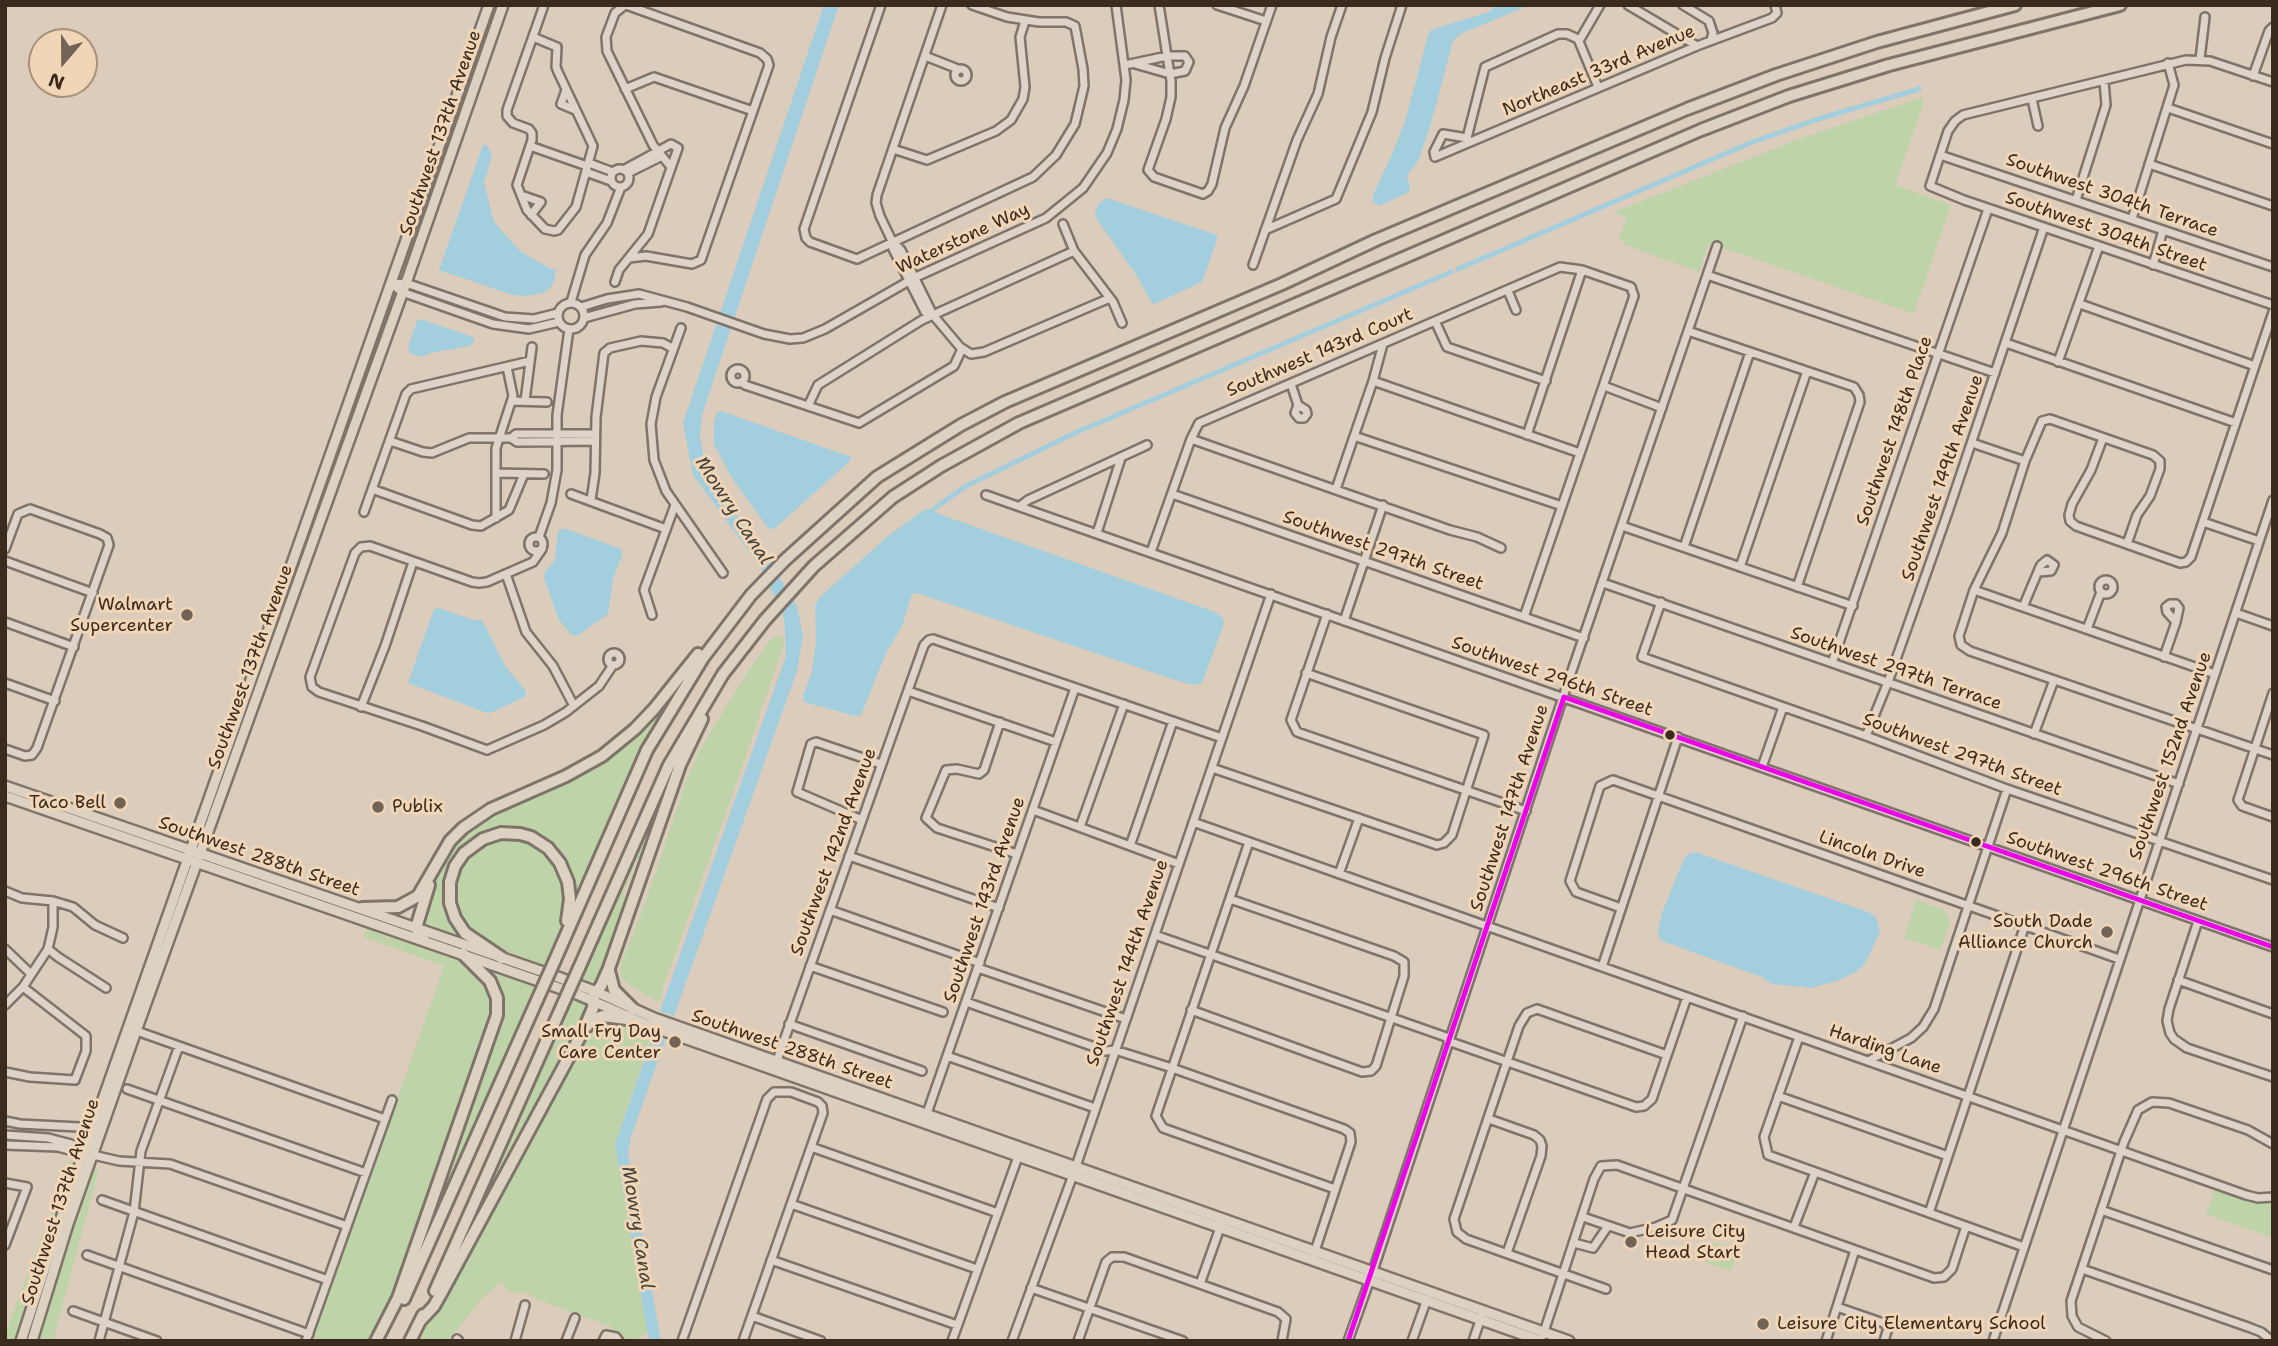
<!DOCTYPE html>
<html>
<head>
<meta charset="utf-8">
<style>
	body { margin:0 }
	#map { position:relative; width:2278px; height:1346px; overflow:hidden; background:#dcccbb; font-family:"Shantell Sans",sans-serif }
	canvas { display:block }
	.frame { position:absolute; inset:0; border:7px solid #3b2a1e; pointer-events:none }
	.north { position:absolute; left:28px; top:28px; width:70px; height:70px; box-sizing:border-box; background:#f0d6b7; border:2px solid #a8917a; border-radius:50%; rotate:200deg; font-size:19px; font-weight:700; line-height:28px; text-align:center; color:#3b2a1e }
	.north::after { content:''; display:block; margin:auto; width:24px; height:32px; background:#736355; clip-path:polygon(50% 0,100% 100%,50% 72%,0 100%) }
</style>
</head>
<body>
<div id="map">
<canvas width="2278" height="1346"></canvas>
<div class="frame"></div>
<div class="north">N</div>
</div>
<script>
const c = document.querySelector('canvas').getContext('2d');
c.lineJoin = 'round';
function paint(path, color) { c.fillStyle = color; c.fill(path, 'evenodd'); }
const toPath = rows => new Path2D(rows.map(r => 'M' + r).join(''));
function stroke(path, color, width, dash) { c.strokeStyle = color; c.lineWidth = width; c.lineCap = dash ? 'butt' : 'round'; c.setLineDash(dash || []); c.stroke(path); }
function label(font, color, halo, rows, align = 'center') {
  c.font = font + ' "Shantell Sans",sans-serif'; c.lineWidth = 6; c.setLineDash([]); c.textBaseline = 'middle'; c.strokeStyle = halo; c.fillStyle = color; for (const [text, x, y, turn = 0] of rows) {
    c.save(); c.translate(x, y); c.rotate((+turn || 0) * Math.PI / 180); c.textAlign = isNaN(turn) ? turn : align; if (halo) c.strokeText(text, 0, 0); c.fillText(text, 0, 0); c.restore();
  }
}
paint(toPath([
	[1923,97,1923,105,1895,185,1951,205,1914,314,1709,243,1699,272,1625,245,1619,237,1627,218,1614,212,1799,139],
	[777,636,782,636,784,643,746,756,662,991,661,999,657,1002,624,981,620,974,621,963,645,903,689,773,702,746,747,673,770,640],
	[670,696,625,785,574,898,541,838,476,838,447,892,470,942,420,925,420,917,437,871,445,856,461,836,496,812,569,779],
	[686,742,645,853,637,860,623,895,627,897,627,901,600,984,580,978],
	[516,838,539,846,553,859,564,884,565,910,562,924,544,965,473,938,456,916,452,883,466,856,493,839],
	[1916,900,1944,910,1949,918,1950,923,1940,950,1904,938],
	[367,929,465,963,486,980,495,1008,397,1293,373,1341,312,1341,444,966,363,937],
	[483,967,535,986,414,1265,499,1023],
	[572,998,591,1006,469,1233,499,1162],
	[617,1019,653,1030,615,1145,648,1333,638,1339,629,1340,621,1338,611,1327,536,1299,526,1292,508,1292,502,1281,482,1298,448,1341,419,1341,585,1035,595,1022],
	[71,1158,73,1164,72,1177,18,1341,5,1341,5,1334],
	[99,1169,53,1341,35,1341,88,1175,93,1170],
	[2216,1187,2259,1202,2273,1201,2273,1238,2206,1214],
	[1713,1242,1738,1251,1731,1271,1705,1262]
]), '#bfd3a9');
paint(toPath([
	[824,5,839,5,702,415,700,437,706,470,767,557,797,606,803,637,797,671,674,1016,660,1011,786,656,784,617,761,568,693,475,683,423],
	[1493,5,1530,5,1460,34,1453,41,1430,127,1419,159,1407,176,1410,187,1409,192,1379,206,1372,201,1374,193,1394,150,1406,118,1429,32,1433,29,1489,12,1493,8],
	[483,145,488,146,492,156,484,183,494,222,520,251,547,267,556,270,553,285,543,293,526,296,513,295,439,270],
	[1107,198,1217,235,1217,240,1202,282,1154,304,1152,303,1137,276,1096,218,1095,213,1099,203],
	[420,319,470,336,474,339,474,342,470,346,430,353,423,357,411,354,408,347,417,321],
	[721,411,851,457,850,461,774,529,768,528,732,478,714,444,714,422,717,413],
	[925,509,1215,612,1222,617,1224,623,1202,683,1194,685,1181,682,917,593,912,594,902,626,886,653,861,715,855,716,804,702,803,697,812,671,816,641,815,606,819,598,888,536],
	[564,528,621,549,622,555,613,579,608,614,577,636,572,635,559,620,544,578,544,573,555,560,558,531],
	[439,608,473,620,482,620,505,666,525,690,526,693,524,697,493,712,487,713,408,683,434,609],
	[1695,852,1868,912,1876,917,1880,932,1866,962,1857,971,1840,980,1811,988,1772,984,1762,977,1662,941,1659,937,1658,931,1662,913,1683,861,1688,854],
	[653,1034,666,1038,631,1137,628,1153,661,1341,649,1341,615,1145]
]), '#a3cedd');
stroke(toPath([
	[1458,269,1750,143,1815,120,1919,89],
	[931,511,966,486,1075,433,1451,272]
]), '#a3cedd', 5);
const minor = toPath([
	[625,5,615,13,606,37,607,51,653,145,671,167],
	[626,5,760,53,767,59,769,65,701,260,692,264,646,256,629,258],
	[881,5,804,229,806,238,810,242,857,259,1033,177,1056,155,1075,124,1084,86,1083,69,1075,26,1066,22,1039,22,1007,17,972,5],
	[1159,5,1171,81,1171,97,1166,119,1148,170,1154,177,1203,194,1208,191,1212,184,1225,128,1244,86,1272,5],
	[1217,5,1266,21],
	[1628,5,1697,46],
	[1683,5,1709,21,1713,33,1711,40],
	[533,37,557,47,556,67,558,72,593,146,576,207,558,230,554,231,545,229,527,210,517,185,532,140,532,133,529,129,513,123,507,116,507,110,544,5],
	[1579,41,1600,5],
	[925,56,958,69],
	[2200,59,2205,17],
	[1125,65,1167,56,1185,56,1189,62,1185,71,1170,74,1135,64],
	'955 75a6 6 0 1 1 12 0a6 6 0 1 1-12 0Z',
	[2253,76,2269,31,2273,27],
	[2273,82,2210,61,2186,60,1963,115,1955,121,1948,131,1930,186,1964,200,2273,305],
	[625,89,654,77,753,111],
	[566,90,561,104,575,110],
	[2032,99,2038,126],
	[2168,108,2273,144],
	[1467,138,1443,134,1434,152,1435,157,1697,46,1772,18,1777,13,1775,5],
	[1469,142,1467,138,1485,67,1558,34,1567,34,1578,39,1598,87],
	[530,146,587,166],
	[893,149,927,160,996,131,1011,120,1023,99,1025,87,1020,37,1025,21],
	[1940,155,2273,267],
	[589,163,613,172],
	[2149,164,2273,206],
	'611 178a9 9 0 1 1 18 0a9 9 0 1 1-18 0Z',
	[586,172,611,181],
	[628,173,662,156],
	[521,195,541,202,531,215],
	[2076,200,2106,105,2104,81],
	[2132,219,2174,85,2168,63],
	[1063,224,1074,251,1113,302,1122,323],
	[1265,230,1336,199,1372,112,1385,58,1402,5],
	[892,241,901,250,933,315,960,347,971,354,984,352,1110,298],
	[1253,265,1297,140,1318,94,1331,37,1342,5],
	[2153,265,2163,230],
	[1707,275,1995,373],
	[615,282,619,270,648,234,678,148,671,144,625,169],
	[391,284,402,292,493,324,529,329,559,322],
	[391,284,406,283,505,317,534,319,558,313],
	[1508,291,1516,310],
	[571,302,585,255,607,223,621,187],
	'558 316a13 13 0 1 1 26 0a13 13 0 1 1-26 0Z',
	[2080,304,2255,366],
	[581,307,607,299,639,294,687,307,764,334,790,339,803,338,825,329,916,277,1046,218,1083,188,1107,153,1117,129,1124,100,1126,80,1116,5],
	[933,315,925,312,893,249,892,241,880,216,876,203,877,195,942,5],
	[584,318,635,304,661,302],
	[1435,321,1447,347,1546,381],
	[681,328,656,397,651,424,654,460,666,491,723,573],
	[1688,331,1854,387,1859,395,1860,402,1797,587],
	[2006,343,2236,423],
	[2058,362,2099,246],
	'731 376a7 7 0 1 1 14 0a7 7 0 1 1-14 0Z',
	[1373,381,1580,453],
	[741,382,745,385,859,423,954,366,962,349],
	[1291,384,1298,405,1295,413,1299,418,1304,418,1307,414,1306,410,1298,405],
	[1604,386,1662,408],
	[512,401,547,402],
	[525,401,532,347],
	[808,406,818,385,922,320,1074,251],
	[1527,435,1582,270],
	[1354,436,1562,506],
	[511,438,517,442,595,441],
	[2103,438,2091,470,2072,504,2069,515,2070,521,2076,526,2180,563,2186,562,2191,557,2273,312],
	[1191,439,1450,530,1477,537,1501,548],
	[390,441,423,452,432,453,469,438,511,438,516,434,595,434],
	[1972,443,2025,461],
	[496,473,544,474],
	[372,489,472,525,481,526,509,510,524,474],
	[1336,489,1373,381,1383,344],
	[571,494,666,529],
	[1172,494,1584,638],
	[986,495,2273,947],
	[591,500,595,473,596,417,604,353,610,348,641,341,663,343,672,348],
	[1020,506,1028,500,1147,445],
	[364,512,406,394,411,389,530,361],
	[496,518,496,448,513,396,507,367],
	[2203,522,2259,541],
	[1622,526,1853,606],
	[1097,533,1121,458],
	'529 544a7 7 0 1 1 14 0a7 7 0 1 1-14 0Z',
	[539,537,551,503,557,470,557,415,569,329],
	[2127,544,2137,515,2150,496,2160,469,2160,461,2153,455,2050,419,2042,421,2025,461,2002,533,1974,590,1959,636,1961,645,1970,651,2273,755],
	[1684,547,1750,352],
	[5,549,18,514,30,509,100,534,107,538,109,545,37,748,32,755,25,756,5,749],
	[542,549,533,562,487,582,479,583,472,582,370,546,361,547,355,553,310,677,312,687,319,692,422,726,487,750,544,725,566,712,599,686,613,665],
	[1151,552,1191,439,1199,423,1560,267,1582,270,1631,287,1634,296,1524,617],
	[5,561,93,593],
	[1740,567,1807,371],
	[506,574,526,632,553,666,574,706],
	'2099 587a7 7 0 1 1 14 0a7 7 0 1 1-14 0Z',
	[1603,583,2179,784],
	[1974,590,2215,674],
	[1661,602,1642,657,1866,736,2007,789,2273,880],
	[2023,607,2039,569,2041,565,2047,560,2054,565,2051,571,2038,572],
	[2236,613,2273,626],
	[1327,614,1291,720,1297,732,1526,811],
	[652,615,644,590,675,505],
	[1344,621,1383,505],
	[5,622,74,647],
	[2087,629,2101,592],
	'608 659a6 6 0 1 1 12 0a6 6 0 1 1-12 0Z',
	[2164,657,2176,622,2179,608,2176,604,2170,604,2166,607,2167,612,2176,622],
	[1832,663,1988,209],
	[5,683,55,701],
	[908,691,1056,742],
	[2273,693,2238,800,2242,806,2273,817],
	[361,707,385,646,413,562],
	[1000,722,984,770,979,774,957,769,946,770,926,818,937,828,1017,854],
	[2034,734,2054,680],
	[1866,736,1888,682,1947,515,2044,227],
	[1762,767,1783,707],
	[1212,768,1437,845,1444,843,1452,835,1484,735,1306,673],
	[1033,810,1179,864],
	[862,820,797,792,811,744,816,742,881,764],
	[1193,822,2246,1195,2258,1198,2273,1197],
	[1080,827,1124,704],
	[1249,842,1156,1116,1163,1128,1335,1189],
	[1130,846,1173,721],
	[849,856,999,908],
	[1339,874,1359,818],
	[5,891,22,898,53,901,73,907,95,925,123,938],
	[1621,908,1576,892,1570,881,1600,786,1613,780,2119,959],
	[830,910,980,963],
	[2198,921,2169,1009,2167,1021,2170,1033,2174,1039,2187,1048,2273,1077],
	[1155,935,1449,1038],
	[5,949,31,974],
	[48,949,58,957,106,988],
	[810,966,943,1012],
	[1602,967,1678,737],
	[978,968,1126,1019],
	[2178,980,2273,1014],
	[966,1002,1106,1051,1115,1050,1172,1068,1344,1129,1350,1133,1351,1142,1312,1260],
	[5,1005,23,987,48,949,53,927,53,901],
	[1191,1010,1362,1072,1371,1071,1376,1066,1404,976,1404,962,1394,956,1230,899],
	[789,1024,922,1071],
	[131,1029,385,1119],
	[1799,1037,1764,1137,1768,1155,2024,1247],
	[1448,1041,1636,1107,1644,1106,1652,1099,1687,997],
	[947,1056,1095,1108],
	[1868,1061,1911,1038,1923,1027,1934,1009,2007,789],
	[775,1066,924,645,929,640,933,639,1222,738],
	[5,1072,30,1077,75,1080,86,1051,86,1036,23,987],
	[127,1089,366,1173],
	[1778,1096,1948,1156],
	[925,1119,1075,688],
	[1489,1119,1534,1135,1540,1140,1542,1146,1541,1156,1507,1253],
	[5,1121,20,1124,80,1127],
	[5,1135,48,1138,71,1144,93,1155,119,1161,170,1164,347,1226],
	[5,1145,58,1147,81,1153,84,1152],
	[811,1147,998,1213],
	[5,1183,27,1187,5,1245],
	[102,1200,328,1280],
	[791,1204,977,1269],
	[2101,1210,2273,1270],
	[1929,1213,2025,925],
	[1583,1217,1630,1233,1656,1227,1672,1220,1743,1016],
	[1794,1227,1815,1172],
	[1574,1243,1593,1248,1608,1226],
	[87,1255,309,1334],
	[771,1260,957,1325],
	[2082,1269,2248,1327,2261,1332,2272,1341],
	[1200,1284,1221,1225],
	[1031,1288,1183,1341],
	[1606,1289,1466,1239,1457,1232,1454,1219,1519,1026,1527,1013,1537,1009,1667,1055],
	[1837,1307,1889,1325,1884,1341],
	[73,1311,157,1341],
	[752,1316,821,1341],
	[1543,1335,1594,1179,1601,1166,1617,1165,1934,1278,1944,1277,1952,1269,1966,1226],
	[457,1339,459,1341],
	[99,1341,134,1212,141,1151,179,1046],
	[306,1341,392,1100],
	[515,1341,525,1305],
	[566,1341,575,1318],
	[603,1341,606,1335,616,1337,619,1341],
	[682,1341,767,1099,774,1092,791,1092,818,1102,822,1106,823,1113,743,1341],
	[952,1341,1019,1154],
	[1012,1341,1073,1175,1271,594],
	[1078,1341,1106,1262,1112,1257,1124,1257,1278,1312,1286,1319,1282,1341],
	[1348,1341,1373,1271,1565,691,1717,246],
	[1412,1341,1427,1299],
	[1473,1341,1482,1315],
	[1826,1341,1855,1250],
	[1993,1341,2273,500],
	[2106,1341,2078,1327,2072,1316,2071,1301,2124,1142,2138,1110,2152,1102,2169,1103,2248,1130,2273,1144]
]);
const major = toPath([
	[5,786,558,977,599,993,654,1018,1569,1341],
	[5,796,579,995,650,1026,1541,1341],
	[21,1341,60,1221,489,5],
	[32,1341,68,1224,136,1031,406,283,503,5]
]);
const highway = toPath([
	[362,908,398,907,418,896,450,841,463,828,491,809,566,776,602,756,635,729,654,709,698,654],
	[424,940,416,928,429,885],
	[502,958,465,933,455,918,450,903,450,882,455,866,464,853,483,839,501,833,520,834,531,837,548,848,560,863,568,882,570,899,567,921],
	[555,960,647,750,703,658,751,595,785,560,877,477,961,425,1005,402,1282,284,1376,240,1687,109,1776,75,1877,42,2015,5],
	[579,968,669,765,723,674,765,620,814,566,893,497,941,466,1019,423,1701,130,1789,96,1889,65,2120,5],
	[609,971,614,990,633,1009],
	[586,1027,593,1020,603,1016,635,1020],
	[435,1291,562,1006],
	[404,1299,538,998],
	[420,1321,434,1306,443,1290,584,1029,593,1008,594,995,601,986,609,968,680,765,702,719],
	[376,1341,398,1298,497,1015,497,998,490,981,463,954],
	[410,1341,423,1315]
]);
stroke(minor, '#7e746a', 12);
stroke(major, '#7e746a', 14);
stroke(highway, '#7e746a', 16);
stroke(minor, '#ddd3c8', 7);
stroke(major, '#ddd2c2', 9);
stroke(highway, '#ddd2c2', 10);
const highwayBridge = toPath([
	[538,998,555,960],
	[562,1006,579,968]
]);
stroke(highwayBridge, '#7e746a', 16, []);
stroke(highwayBridge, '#ddd2c2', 10);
stroke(toPath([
	[1564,697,2273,947],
	[1348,1341,1564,697]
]), '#eb04e8', 5);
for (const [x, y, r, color] of [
	[187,615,7,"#736355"],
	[1670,735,6,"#3b2a1e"],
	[120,803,7,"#736355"],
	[378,807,7,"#736355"],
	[1976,842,6,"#3b2a1e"],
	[2107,932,7,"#736355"],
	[675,1042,7,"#736355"],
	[1631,1242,7,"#736355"],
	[1763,1324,7,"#736355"]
]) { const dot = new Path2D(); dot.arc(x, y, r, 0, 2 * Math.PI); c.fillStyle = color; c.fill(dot); stroke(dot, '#f0d6b7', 2.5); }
label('18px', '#3b2a1e', '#f0d6b7', [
	["Northeast 33rd Avenue",1599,71,-23],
	["Southwest 137th Avenue",441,133,-71],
	["Southwest 304th Terrace",2112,196,19],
	["Southwest 304th Street",2106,232,19],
	["Waterstone Way",963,239,-25],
	["Southwest 143rd Court",1320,353,-23],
	["Southwest 148th Place",1895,431,-71],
	["Southwest 149th Avenue",1943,478,-71],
	["Southwest 297th Street",1383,551,19],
	["Southwest 137th Avenue",251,667,-70],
	["Southwest 297th Terrace",1896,669,19],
	["Southwest 296th Street",1552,677,19],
	["Southwest 297th Street",1962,755,20],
	["Southwest 152nd Avenue",2171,756,-71],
	["Southwest 147th Avenue",1510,808,-72],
	["Southwest 142nd Avenue",834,852,-70],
	["Lincoln Drive",1872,855,19],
	["Southwest 288th Street",259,857,19],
	["Southwest 296th Street",2107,872,19],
	["Southwest 143rd Avenue",985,900,-71],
	["Southwest 144th Avenue",1128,963,-71],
	["Southwest 288th Street",792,1050,19],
	["Harding Lane",1885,1050,19],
	["Southwest 137th Avenue",61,1202,-72]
]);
label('18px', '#3b2a1e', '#f0d6b7', [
	["Walmart",173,605],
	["Supercenter",173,626],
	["Taco Bell",106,803],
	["Publix",392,807,"left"],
	["South Dade",2093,922],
	["Alliance Church",2093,943],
	["Small Fry Day",661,1032],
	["Care Center",661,1053],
	["Leisure City",1645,1232,"left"],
	["Head Start",1645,1253,"left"],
	["Leisure City Elementary School",1777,1324,"left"]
], 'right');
label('italic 19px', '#47433d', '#f0d6b7', [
	["Mowry Canal",733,511,57],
	["Mowry Canal",637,1228,81]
]);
</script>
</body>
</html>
